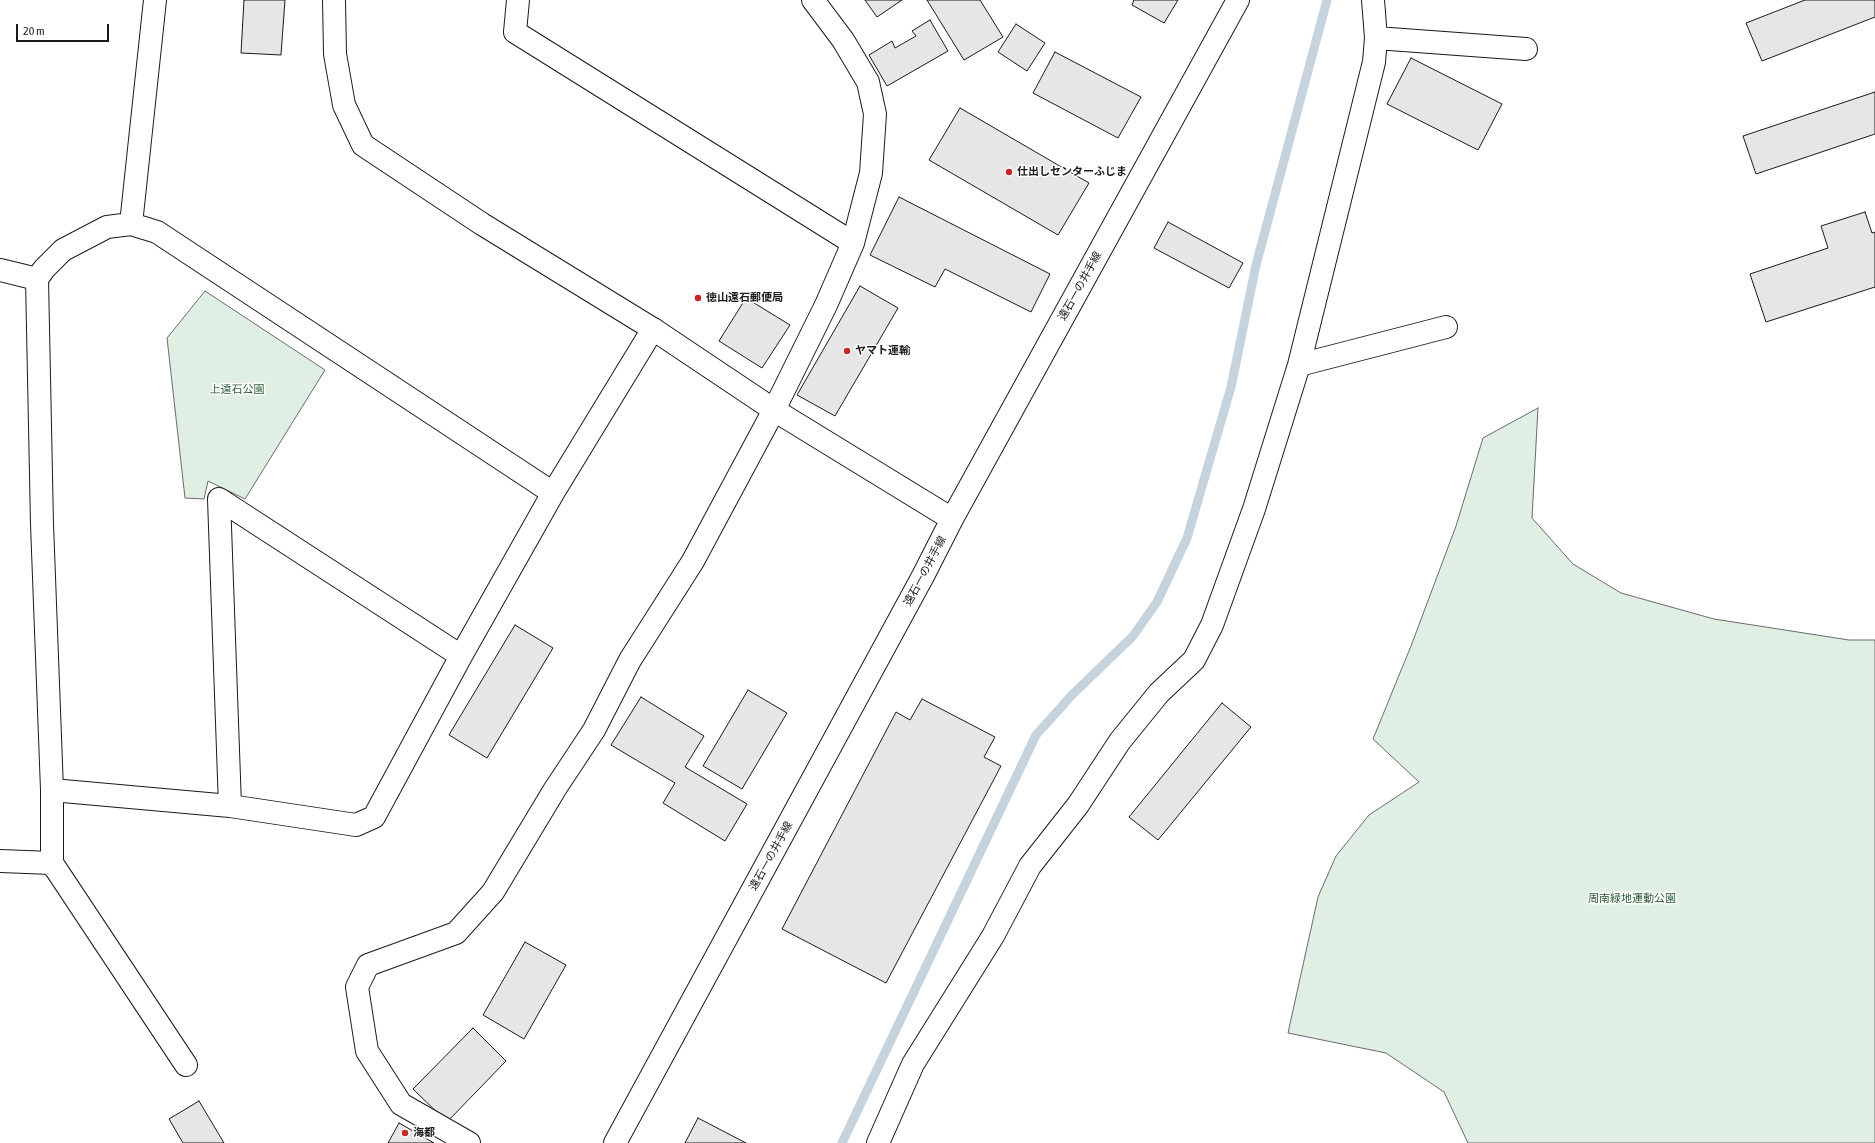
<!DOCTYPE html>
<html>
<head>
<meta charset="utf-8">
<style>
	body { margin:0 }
	#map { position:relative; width:1875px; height:1143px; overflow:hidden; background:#fff; font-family:"Asap Condensed",sans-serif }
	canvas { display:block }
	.scale { position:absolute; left:16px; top:24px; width:93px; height:18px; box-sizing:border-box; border:2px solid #1a1a1a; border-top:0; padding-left:5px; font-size:12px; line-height:14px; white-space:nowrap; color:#1a1a1a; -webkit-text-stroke:3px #fff; paint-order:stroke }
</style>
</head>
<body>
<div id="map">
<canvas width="1875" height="1143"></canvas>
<div class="scale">20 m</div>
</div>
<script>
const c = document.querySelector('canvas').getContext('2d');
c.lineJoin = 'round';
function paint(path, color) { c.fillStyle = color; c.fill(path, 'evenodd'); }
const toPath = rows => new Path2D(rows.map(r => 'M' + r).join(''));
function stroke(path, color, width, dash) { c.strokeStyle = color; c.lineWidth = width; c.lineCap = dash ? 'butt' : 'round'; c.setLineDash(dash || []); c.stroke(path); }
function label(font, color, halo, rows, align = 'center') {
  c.font = font + ' "Asap Condensed","Noto Sans JP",sans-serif'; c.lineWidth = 3; c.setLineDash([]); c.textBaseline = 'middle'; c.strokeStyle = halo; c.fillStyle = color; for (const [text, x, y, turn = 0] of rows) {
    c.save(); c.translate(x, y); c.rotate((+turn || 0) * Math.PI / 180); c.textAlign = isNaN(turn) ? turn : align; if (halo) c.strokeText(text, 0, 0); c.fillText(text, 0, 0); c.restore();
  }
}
const green = toPath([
	[205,291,325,370,245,499,208,481,204,499,185,498,167,338,205,291],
	[1538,408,1532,518,1573,564,1621,593,1714,619,1849,640,1875,640,1875,1143,1468,1143,1444,1092,1386,1053,1288,1033,1318,897,1336,856,1369,815,1419,782,1373,739,1411,646,1456,526,1483,438,1538,408]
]);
paint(green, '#e0efe3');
stroke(green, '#6a6a6a', 1);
stroke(toPath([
	[842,1143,1036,735,1072,695,1133,636,1157,602,1187,538,1231,387,1256,265,1327,0]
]), '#c6d2dc', 9);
const building = toPath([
	[244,0,285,0,281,55,241,53,244,0],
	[865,0,902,0,877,17,865,0],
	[927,0,980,0,1003,37,964,60,927,0],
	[1134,0,1178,0,1164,23,1132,5,1134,0],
	[1805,0,1875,0,1875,17,1762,61,1746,23,1805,0],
	[930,20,948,51,887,86,869,55,892,41,895,48,916,36,912,31,930,20],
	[1016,24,1045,43,1027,71,998,52,1016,24],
	[1055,52,1141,97,1118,138,1033,93,1055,52],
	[1411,58,1502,104,1478,150,1387,104,1411,58],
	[1875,92,1875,134,1756,174,1743,136,1875,92],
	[960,108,1089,183,1058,235,929,160,960,108],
	[899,197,1050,274,1031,312,945,269,935,287,870,255,899,197],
	[1865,212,1872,233,1875,232,1875,287,1766,322,1750,274,1828,248,1821,226,1865,212],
	[1168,222,1243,263,1229,288,1154,248,1168,222],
	[860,286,898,308,835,416,797,395,860,286],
	[746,298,790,325,762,368,719,341,746,298],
	[515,625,553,648,487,758,449,735,515,625],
	[748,690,787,713,742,789,703,766,748,690],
	[641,697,704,736,685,767,747,804,725,841,663,803,675,783,611,745,641,697],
	[922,699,995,737,984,757,1001,766,886,983,782,929,896,712,910,720,922,699],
	[1222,703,1251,727,1158,840,1129,817,1222,703],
	[525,942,566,965,524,1039,483,1015,525,942],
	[473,1028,506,1061,447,1122,413,1089,473,1028],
	[199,1101,224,1143,183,1143,169,1119,199,1101],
	[698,1118,746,1143,685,1143,698,1118],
	[399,1123,434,1143,388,1143,399,1123]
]);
paint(building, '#e6e6e6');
stroke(building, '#1a1a1a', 1);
const street = toPath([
	[518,0,515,32,853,243],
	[1376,38,1526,49],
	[131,224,155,0],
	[0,270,37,279],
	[1299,365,1446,327],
	[52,790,230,806,356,825,374,817,461,656,553,493,653,329],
	[230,806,219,499,461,656],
	[0,861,52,863],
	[186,1065,52,863,52,790,42,524,37,279,44,269,63,250,107,227,131,224,157,232,553,493],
	[469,1143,401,1104,367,1051,357,987,368,965,456,933,493,892,555,789,594,730,630,660,693,561,774,410,826,305,853,243,871,173,875,114,868,82,843,40,813,0],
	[878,1143,913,1064,993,936,1030,866,1078,805,1120,741,1159,693,1194,660,1212,625,1254,509,1299,365,1374,62,1376,38,1373,0]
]);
const secondary = toPath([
	[334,0,335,54,344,105,363,145,482,224,653,329,774,410,952,519],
	[615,1143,923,576,952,519,1238,0]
]);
stroke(street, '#1a1a1a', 24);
stroke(secondary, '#1a1a1a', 24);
stroke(street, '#fff', 22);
stroke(secondary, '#fff', 22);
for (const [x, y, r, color] of [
	[1009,172,4,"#c62828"],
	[698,298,4,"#c62828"],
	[847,351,4,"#c62828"],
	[405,1133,4,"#c62828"]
]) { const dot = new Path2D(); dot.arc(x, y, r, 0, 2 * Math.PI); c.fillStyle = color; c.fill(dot); stroke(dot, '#fff', 1.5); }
label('bold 11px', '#1a1a1a', '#fff', [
	["仕出しセンターふじま",1017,172],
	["徳山遠石郵便局",706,298],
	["ヤマト運輸",855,351],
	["海都",413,1133]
], 'left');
label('11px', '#1a1a1a', '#fff', [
	["遠石一の井手線",1080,286,-61],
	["遠石一の井手線",925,571,-62],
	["遠石一の井手線",771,856,-61]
]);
label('11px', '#2b5a34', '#fff', [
	["上遠石公園",237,390],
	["周南緑地運動公園",1632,899]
]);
</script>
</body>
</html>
